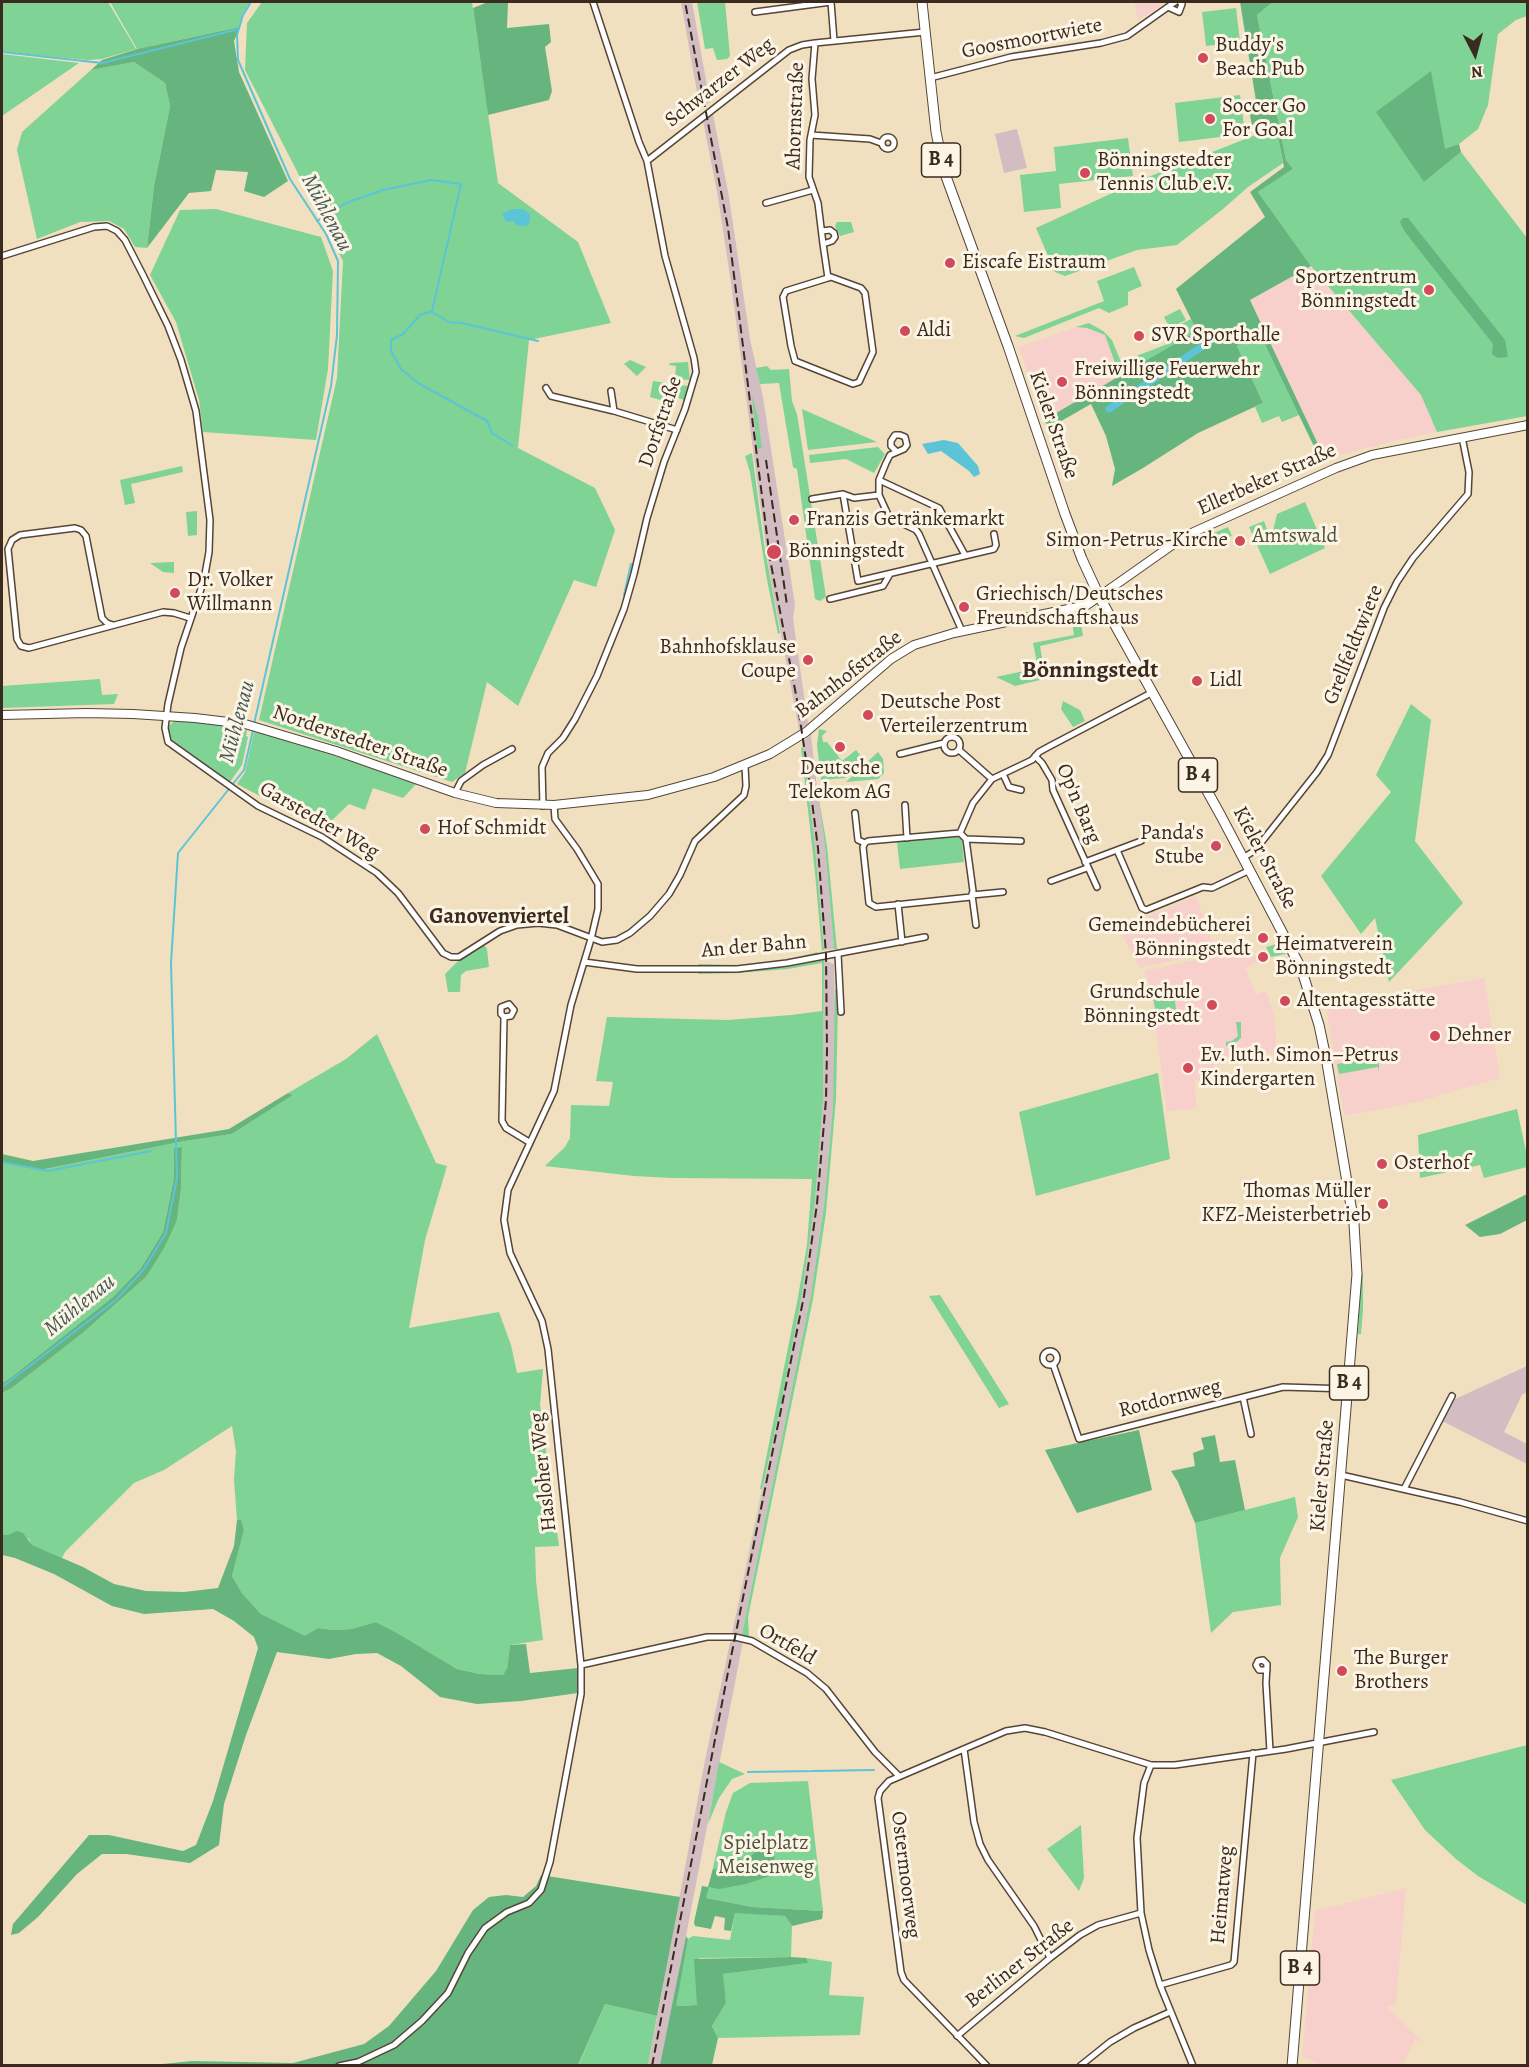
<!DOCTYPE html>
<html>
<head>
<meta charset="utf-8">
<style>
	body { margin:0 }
	#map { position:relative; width:1529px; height:2067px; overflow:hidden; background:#f0e0c0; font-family:Alegreya,serif }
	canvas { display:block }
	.frame { position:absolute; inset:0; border:3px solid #3b2a1e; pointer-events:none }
	.north { position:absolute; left:1445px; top:24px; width:60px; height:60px; -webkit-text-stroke:4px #fcf5e5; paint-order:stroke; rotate:174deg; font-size:16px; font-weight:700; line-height:24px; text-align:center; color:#3b2a1e }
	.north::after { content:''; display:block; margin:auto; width:21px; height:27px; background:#3b2a1e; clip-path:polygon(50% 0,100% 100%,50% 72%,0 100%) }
</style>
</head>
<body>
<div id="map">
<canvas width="1529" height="2067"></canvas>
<div class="frame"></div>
<div class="north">N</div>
</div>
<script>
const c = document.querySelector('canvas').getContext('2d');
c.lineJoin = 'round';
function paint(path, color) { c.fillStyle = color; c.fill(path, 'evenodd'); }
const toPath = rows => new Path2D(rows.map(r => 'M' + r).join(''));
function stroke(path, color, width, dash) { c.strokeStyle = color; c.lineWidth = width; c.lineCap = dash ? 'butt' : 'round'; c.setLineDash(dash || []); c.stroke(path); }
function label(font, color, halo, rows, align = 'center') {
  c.font = font + ' Alegreya,serif'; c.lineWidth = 6; c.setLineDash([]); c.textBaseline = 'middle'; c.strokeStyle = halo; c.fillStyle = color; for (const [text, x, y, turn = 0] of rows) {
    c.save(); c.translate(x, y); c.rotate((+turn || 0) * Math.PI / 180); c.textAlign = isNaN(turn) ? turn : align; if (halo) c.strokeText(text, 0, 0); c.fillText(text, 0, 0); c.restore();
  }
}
paint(toPath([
	[1134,2,1167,2,1138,20],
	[1311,266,1421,395,1437,432,1389,442,1325,459,1250,300],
	[1076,327,1087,328,1105,335,1120,377,1044,420,1019,347],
	[1196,896,1215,951,1140,968,1121,933,1121,928],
	[1244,946,1246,953,1253,950,1257,962,1245,968,1256,995,1266,991,1274,1015,1277,1053,1213,1058,1215,1078,1194,1081,1197,1108,1167,1111,1151,991,1145,971,1219,955],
	[1484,978,1500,1078,1417,1102,1344,1116,1326,1006],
	[1406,1888,1396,2004,1387,2007,1425,2044,1415,2039,1403,2065,1395,2063,1393,2066,1321,2065,1302,2056,1315,1911]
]), '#f7d0cb');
paint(toPath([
	[681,2,692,2,710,102,700,109],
	[713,114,729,197,750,339,763,397,795,605,793,618,808,724,799,730,769,570,731,283,718,197,703,121],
	[1017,129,1027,168,1004,173,995,134],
	[811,735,817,788,825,846,834,949,824,950,815,847,802,742],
	[824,960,834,964,836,1046,833,1104,824,1205,811,1294,742,1634,744,1636,666,2039,660,2065,648,2066,705,1760,782,1399,802,1294,815,1201,823,1100],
	[1527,1366,1527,1392,1522,1395,1504,1432,1527,1444,1527,1464,1442,1421,1453,1400]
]), '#d2bec2');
paint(toPath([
	[2,2,108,2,136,49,102,59,88,60,2,52],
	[110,2,250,2,242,15,240,27,137,49],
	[262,2,472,2,498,183,578,242,611,323,529,340,518,448,595,488,615,530,596,587,574,580,518,706,487,682,465,773,452,782,259,720,337,378,343,261,245,70,247,23],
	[697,2,725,2,730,56,727,59,717,60,713,48,705,49],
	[1273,2,1527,2,1527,16,1516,20,1498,34,1488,105,1478,129,1459,144,1445,150,1424,182,1461,152,1527,238,1527,416,1437,432,1421,395,1311,266,1258,192,1293,169,1286,160,1257,15],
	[1236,8,1240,42,1206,46,1202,12],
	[2,54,79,63,2,116],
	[134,62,165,83,170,106,154,186,147,248,135,247,124,229,109,221,80,222,37,239,17,150,22,132,91,70],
	[1240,95,1245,134,1179,142,1175,103],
	[1276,127,1283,163,1248,187,1223,209,1177,245,1137,250,1065,276,1055,272,1036,228,1143,179],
	[1128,138,1133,176,1059,184,1061,208,1024,212,1020,175,1056,171,1054,147],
	[216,209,321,237,333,271,328,369,316,440,203,432,199,400,176,322,150,275,180,210],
	[837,222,851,222,854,232,840,236,835,226],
	[1134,267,1142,286,1128,292,1128,305,1109,313,1099,308,1024,338,1015,336,1104,301,1097,281],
	[1180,309,1186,320,1170,328,1164,317],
	[1191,319,1197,331,1120,377,1105,335,1087,328,1076,327,1089,323,1103,331,1112,340,1121,362,1170,343,1181,332,1179,325],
	[1258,330,1299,415,1282,422,1279,416,1262,423,1255,407,1263,403,1237,346],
	[630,360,646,367,637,376,624,364],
	[688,362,690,380,675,379,676,366,669,365,670,363],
	[767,366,771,370,789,369,792,401,797,414,826,597,820,601,815,599,797,469,793,467,779,383,760,384,756,368],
	[653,381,688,386,684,400,678,398,679,396,672,394,671,396,667,394,664,401,650,397],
	[752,395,758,418,762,448,757,449],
	[802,409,877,442,808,450],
	[878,447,885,454,874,473,846,459,810,463,809,455],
	[752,453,764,544,780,633,778,634,767,580,750,472,745,456],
	[182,466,183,472,131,484,135,503,125,505,120,480],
	[1305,502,1325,548,1270,574,1249,527,1264,521,1268,532,1273,531,1277,514],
	[197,511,197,535,188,536,186,512],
	[1228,527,1232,536,1217,542,1216,540,1212,541,1210,539,1208,540,1206,536],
	[174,562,174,573,163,572,150,563],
	[1079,612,1083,636,1040,646,1044,670,1038,672,1040,680,1015,686,996,677,1038,668,1033,643,1074,635,1071,615],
	[100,679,102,695,118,694,114,704,2,708,2,686],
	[1063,701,1080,710,1085,721,1073,727,1061,709],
	[1411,704,1431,720,1415,841,1463,903,1389,982,1375,918,1361,934,1321,876,1391,792,1376,775],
	[178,720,201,721,247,730,246,736,248,737,242,765,230,782,173,741,168,735,169,726,173,722],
	[819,729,827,731,822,736,823,742,827,742,842,761,856,750,864,760,845,778,821,780,817,745],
	[254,732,268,734,417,783,403,798,373,788,365,810,349,804,323,829,237,784,245,772],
	[803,747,815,847,824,950,818,952,817,954,797,959,750,966,698,968,698,964,741,965,785,960,822,951,815,873,801,748],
	[878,752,883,759,884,773,878,779,846,782],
	[817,788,827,846,837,949,834,949,825,846],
	[957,836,962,840,964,862,900,869,897,842],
	[1280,943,1286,954,1271,957,1266,947],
	[484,945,487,949,489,967,466,971,461,975,460,992,448,992,445,974,460,959],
	[824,960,823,1100,815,1201,802,1294,782,1399,731,1632,762,1489,760,1489,798,1297,807,1245,812,1179,672,1178,634,1176,545,1166,565,1147,570,1138,571,1105,609,1106,613,1082,596,1081,607,1017,728,1020,791,1015,822,1011,822,963,788,969,737,973,698,974,698,972,788,967],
	[835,988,838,993,838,1003,836,1099,826,1213,813,1299,748,1617,749,1638,742,1634,811,1294,824,1205,833,1104],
	[1174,993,1177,1018,1157,1021,1153,996],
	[1236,1022,1241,1022,1241,1038,1233,1045,1226,1046,1226,1042,1232,1041,1238,1036],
	[377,1034,436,1163,447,1166,425,1240,409,1328,499,1312,511,1345,517,1373,543,1369,540,1405,559,1546,535,1547,536,1581,543,1640,510,1645,507,1668,503,1675,480,1674,457,1669,399,1634,376,1622,351,1629,334,1630,318,1628,305,1637,261,1614,242,1593,232,1576,244,1530,241,1519,237,1520,234,1479,236,1451,232,1426,164,1470,134,1483,65,1552,62,1558,31,1545,29,1539,2,1534,2,1393,12,1388,84,1332,146,1277,177,1220,181,1189,182,1147,174,1148,174,1178,163,1232,141,1268,113,1297,9,1379,2,1383,3,1163,40,1170,185,1141,232,1134,293,1095,288,1093,346,1059],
	[1375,1058,1379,1063,1379,1072,1378,1067,1339,1074,1337,1064],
	[1158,1073,1170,1159,1036,1196,1019,1112],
	[1517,1109,1527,1156,1527,1167,1484,1178,1480,1165,1420,1178,1418,1135],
	[1363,1273,1363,1310,1361,1334,1358,1334,1361,1274],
	[940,1295,1009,1404,999,1408,929,1296],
	[1295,1497,1298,1517,1280,1558,1281,1605,1233,1612,1211,1633,1195,1523],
	[1527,1745,1528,1745,1527,1905,1478,1876,1456,1859,1425,1830,1391,1780],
	[719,1762,745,1774,732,1779,719,1798,708,1824],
	[808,1781,823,1911,753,1907,706,1898,726,1812,733,1793,750,1783],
	[1081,1825,1084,1878,1079,1891,1047,1849],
	[735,1912,785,1916,792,1926,791,1957,699,1958,698,2005,675,2006,688,1939,693,1936,730,1940],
	[806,1958,832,1962,829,1995,864,1997,860,2035,718,2038,712,2026,726,2003,722,1974,807,1963],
	[605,2004,657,2016,648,2065,578,2066]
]), '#7ed395');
paint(toPath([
	[488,2,508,2,507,28,549,24,551,42,545,47,552,91,549,100,488,115,473,8],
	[1240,2,1273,2,1257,15,1286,160,1293,169,1258,192,1311,266,1250,300,1325,459,1321,461,1258,330,1237,346,1263,403,1198,433,1143,468,1112,486,1115,469,1106,436,1091,404,1049,428,1044,420,1197,331,1176,289,1265,217,1250,192,1284,167,1276,127,1254,136,1248,105,1256,101],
	[240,27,234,41,239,72,288,181,264,197,244,191,248,172,216,170,211,191,189,193,147,248,154,186,170,106,165,83,134,62,91,70,102,60,137,49],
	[1431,71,1445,149,1459,144,1461,152,1424,182,1376,112],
	[1403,218,1408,218,1505,340,1508,357,1498,358,1492,354,1493,344,1405,232,1400,222],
	[288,1093,293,1095,232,1134,185,1141,40,1170,2,1163,2,1154,33,1161,229,1129],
	[182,1147,181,1189,177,1220,164,1248,146,1277,84,1332,12,1388,2,1393,2,1383,9,1379,113,1297,141,1268,163,1232,174,1178,174,1148],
	[1527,1194,1527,1220,1500,1234,1480,1237,1465,1225],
	[1139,1430,1152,1490,1077,1513,1045,1450],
	[1215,1435,1220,1462,1235,1460,1245,1510,1195,1523,1178,1482,1171,1471,1195,1466,1193,1453,1204,1449,1201,1438],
	[241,1519,244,1530,232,1576,242,1593,261,1614,305,1636,318,1628,334,1630,351,1629,376,1622,399,1634,457,1669,480,1674,503,1675,507,1668,510,1645,526,1644,530,1673,578,1668,578,1693,521,1701,477,1704,440,1697,401,1666,377,1653,356,1654,329,1659,277,1652,246,1735,224,1804,219,1845,190,1863,126,1854,102,1854,77,1874,38,1917,19,1933,11,1935,13,1924,89,1835,109,1835,183,1851,196,1845,213,1801,258,1648,254,1637,234,1621,213,1609,144,1614,112,1606,54,1574,15,1558,2,1555,2,1534,8,1535,17,1531,23,1533,32,1545,83,1567,114,1584,146,1591,184,1592,218,1588,234,1546,237,1520],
	[768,1841,773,1845,775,1865,770,1876,746,1884,719,1889,709,1887,706,1898,753,1907,823,1911,822,1919,792,1926,785,1916,735,1913,731,1931,724,1930,725,1918,715,1916,711,1929,695,1926,694,1922,702,1886,708,1887,713,1869,727,1871,732,1861,736,1858,741,1859,743,1863],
	[541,1875,680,1897,657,2016,605,2004,578,2065,143,2066,192,2061,293,2063,364,2044,389,2026,436,1971,473,1910,489,1897,506,1895,523,1897,536,1886],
	[686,1936,688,1939,676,2006,697,2005,694,1959,791,1957,806,1958,808,1963,723,1974,726,2003,712,2026,718,2038,712,2065,660,2065]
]), '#66b57e');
paint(toPath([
	[512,209,523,209,530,214,530,220,528,226,518,226,513,221,506,222,502,214],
	[944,440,958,443,978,466,980,474,974,477,969,471,941,451,928,454,922,444]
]), '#5bc4d7');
stroke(toPath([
	[251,2,243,15,237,35,238,60,290,179,326,234,338,261,337,335,331,386,254,724],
	[2,52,102,63,239,29],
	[317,221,346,203,383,190,431,180,461,184,432,311,420,315,403,334,391,340,391,351,401,369,418,383,487,421,492,433,513,446],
	[432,312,449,322,462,323,538,341],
	[624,595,631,564],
	[2,1162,48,1171,151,1151],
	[2,1387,116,1300,144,1269,166,1233,177,1178,171,963,178,853,244,770,253,730],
	[813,1771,874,1770],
	[748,1772,813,1771]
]), '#5bc4d7', 2);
stroke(toPath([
	[1109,409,1215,338]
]), '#5bc4d7', 7);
const street = toPath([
	[831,2,834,41],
	[1168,7,1179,12,1182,4,1180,2],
	[755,12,831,2],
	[815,43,812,79,815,115,810,140,809,177,818,203,823,244,832,241,835,237,834,233,830,230,822,231],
	[930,78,1011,57,1101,43,1127,36,1175,2],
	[811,135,870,139,881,143],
	'882 143a6 6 0 1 1 12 0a6 6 0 1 1-12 0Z',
	[647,161,789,50,802,45,815,43,925,32],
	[766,203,813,190],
	[823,244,828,278],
	[2,256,94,227,107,226,117,231,125,240,143,275,168,326,181,360,196,411,210,520,209,552,204,580,181,648,168,704,165,728,168,742,258,806,322,837,377,873,398,893,443,953,451,957,459,957,500,931,517,925,538,923,557,925,602,942,617,940,630,933,650,916,669,894,680,875,695,841,744,795,746,786,745,766],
	[831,277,861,288,865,293,873,352,859,382,853,384,795,361,791,346,783,297,786,291,831,277],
	[546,388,551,396,614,411,677,430],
	[611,391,614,411],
	[896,451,891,446,891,441,895,435,900,435,905,437,907,445,904,449,890,455,886,463,879,480,879,495,889,517,916,530,919,534,962,631],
	[879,480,939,508,965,555],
	[879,495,854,498,843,494,858,581,994,549,996,545,994,534],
	[812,499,843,494],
	[830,599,883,586,890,574],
	[113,625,107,623,102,618,86,536,81,530,75,528,20,535,12,540,8,549,17,639,21,646,29,648,163,612,174,613,190,618],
	'944 745a8 8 0 1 1 16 0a8 8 0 1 1-16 0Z',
	[959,750,992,779],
	[900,754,944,743],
	[1035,756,1042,763,1052,780,1053,790,1097,887],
	[1003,774,1009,787,1021,790],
	[455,793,461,781,483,765,512,749],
	[905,805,907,838],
	[543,806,542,767,548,753,563,738,575,719,597,676,624,609,634,574,647,518,664,462,685,409,696,372,694,358,665,256,647,161,639,142,593,2],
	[855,813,858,840,865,843],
	[960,833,966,839,973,891,971,897,876,907,869,903,863,847,865,843,868,841,960,833],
	[960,833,973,803,992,779,1032,760,1039,752,1050,746,1151,693],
	[966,839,1021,841],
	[1117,850,1142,908,1146,910,1203,887,1212,888,1250,870],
	[1243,858,1254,851,1260,844,1317,772,1328,755,1384,608,1397,582,1413,558,1468,494,1469,472,1462,437],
	[1085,862,1141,841],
	[1051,881,1087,868],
	[898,904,902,942],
	[976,925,972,895,1003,892],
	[838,954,841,1012],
	[584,962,637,969,737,969,787,963,925,937],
	[504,1017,501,1014,501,1007,509,1004,514,1010,511,1016,504,1017,502,1121,506,1128,529,1142],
	'1043 1358a7 7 0 1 1 14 0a7 7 0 1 1-14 0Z',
	[1053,1364,1079,1439,1283,1387,1349,1389],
	[1243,1397,1251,1434],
	[1341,1475,1460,1502,1528,1521],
	[1404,1489,1452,1396],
	[581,1665,707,1637,735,1637,752,1641,807,1673,826,1689,875,1752,899,1776],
	[1267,1670,1259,1670,1256,1665,1258,1661,1263,1660,1267,1664,1266,1683,1270,1751],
	[964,1749,974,1822,980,1844,988,1860,1034,1926,1050,1958],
	[1151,1765,1144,1783,1137,1838,1141,1913,1149,1950,1160,1985,1193,2066],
	[1160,1985,1231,1965,1234,1962,1253,1753],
	[957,2036,1050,1958,1080,1935,1098,1925,1141,1913],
	[339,2066,358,2062,394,2045,422,2021,448,1993,468,1953,485,1928,507,1912,529,1903,541,1890,550,1862,581,1694,581,1665,548,1349,542,1321,510,1253,504,1220,508,1190,554,1091,571,1005,591,939,598,909,598,884,577,849,555,819,554,805],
	[987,2066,904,1980,901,1972,878,1798,880,1791,889,1781,1006,1731,1025,1728,1045,1732,1151,1765,1175,1765,1286,1749,1374,1732],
	[1080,2066,1110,2042,1134,2028,1170,2012]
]);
const secondary = toPath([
	[2,715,87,713,133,714,195,718,245,724,336,751,455,793,496,803,554,805,648,795,714,777,770,754,806,732,891,659,914,645,954,633,1087,605,1185,536,1336,468,1372,455,1528,425]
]);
const primary = toPath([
	[922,2,936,132,944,171,1008,346,1065,514,1082,559,1100,598,1221,816,1301,968,1319,1025,1327,1063,1354,1224,1357,1274,1292,2066]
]);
stroke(street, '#564536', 8);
stroke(secondary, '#564536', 10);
stroke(primary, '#564536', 11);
stroke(street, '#fff', 5);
stroke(secondary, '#fff', 8);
stroke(primary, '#fff', 9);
stroke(toPath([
	[766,460,787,605],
	[652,2066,729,1667,804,1296,817,1204,826,1100,827,1050,826,954,818,848,810,786,797,700,770,559,728,228,685,2]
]), '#3b2a1e', 2, [9, 4.5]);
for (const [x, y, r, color] of [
	[1203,58,6,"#d1495b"],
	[1210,119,6,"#d1495b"],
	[1085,173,6,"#d1495b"],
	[950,263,6,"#d1495b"],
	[1429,290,6,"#d1495b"],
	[905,331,6,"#d1495b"],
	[1139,336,6,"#d1495b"],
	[1062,382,6,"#d1495b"],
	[794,520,6,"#d1495b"],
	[1240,541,6,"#d1495b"],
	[774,552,8,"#d1495b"],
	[175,593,6,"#d1495b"],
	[964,607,6,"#d1495b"],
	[808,660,6,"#d1495b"],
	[1197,681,6,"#d1495b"],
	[868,715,6,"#d1495b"],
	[840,747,6,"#d1495b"],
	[425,829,6,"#d1495b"],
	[1216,846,6,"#d1495b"],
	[1263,938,6,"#d1495b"],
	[1263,957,6,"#d1495b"],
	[1285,1001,6,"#d1495b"],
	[1212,1005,6,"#d1495b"],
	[1435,1036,6,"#d1495b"],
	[1188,1068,6,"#d1495b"],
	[1382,1164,6,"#d1495b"],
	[1383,1204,6,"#d1495b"],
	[1342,1671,6,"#d1495b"]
]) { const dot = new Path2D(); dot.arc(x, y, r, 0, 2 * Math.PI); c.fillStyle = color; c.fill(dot); stroke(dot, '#fcf5e5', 2); }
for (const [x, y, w] of [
	[941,160,39],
	[1198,775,39],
	[1349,1383,39],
	[1300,1968,39]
]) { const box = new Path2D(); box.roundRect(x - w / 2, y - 17, w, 34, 4.5); c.fillStyle = '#fcf5e5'; c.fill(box); stroke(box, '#3b2a1e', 1.5); }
label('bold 20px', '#3b2a1e', null, [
	["B 4",941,160],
	["B 4",1198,775],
	["B 4",1349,1383],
	["B 4",1300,1968]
]);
label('21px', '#3b2a1e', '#fcf5e5', [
	["Goosmoortwiete",1032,39,-11],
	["Schwarzer Weg",720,83,-38],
	["Ahornstraße",796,116,-88],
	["Dorfstraße",661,422,-71],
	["Kieler Straße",1053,425,71],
	["Ellerbeker Straße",1267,480,-24],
	["Grellfeldtwiete",1354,645,-68],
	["Bahnhofstraße",849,675,-38],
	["Norderstedter Straße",360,742,19],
	["Op'n Barg",1078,804,67],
	["Garstedter Weg",319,821,30],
	["Kieler Straße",1264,858,62],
	["An der Bahn",754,947,-5],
	["Rotdornweg",1170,1399,-14],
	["Hasloher Weg",544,1472,-96],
	["Kieler Straße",1323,1476,-85],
	["Ortfeld",787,1645,30],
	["Ostermoorweg",905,1875,83],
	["Heimatweg",1223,1895,-85],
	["Berliner Straße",1020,1964,-38]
]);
label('21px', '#3b2a1e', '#fcf5e5', [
	["Buddy's",1215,46],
	["Beach Pub",1215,70],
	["Soccer Go",1222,107],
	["For Goal",1222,131],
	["Bönningstedter",1097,161],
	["Tennis Club e.V.",1097,185],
	["Eiscafe Eistraum",962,263],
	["Sportzentrum",1417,278,"right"],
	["Bönningstedt",1417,302,"right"],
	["Aldi",917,331],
	["SVR Sporthalle",1151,336],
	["Freiwillige Feuerwehr",1074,370],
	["Bönningstedt",1074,394],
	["Franzis Getränkemarkt",806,520],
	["Simon-Petrus-Kirche",1228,541,"right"],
	["Bönningstedt",788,552],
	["Dr. Volker",187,581],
	["Willmann",187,605],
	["Griechisch/Deutsches",976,595],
	["Freundschaftshaus",976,619],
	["Bahnhofsklause",796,648,"right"],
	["Coupe",796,672,"right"],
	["Lidl",1209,681],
	["Deutsche Post",880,703],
	["Verteilerzentrum",880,727],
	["Deutsche",840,769,"center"],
	["Telekom AG",840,793,"center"],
	["Hof Schmidt",437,829],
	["Panda's",1204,834,"right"],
	["Stube",1204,858,"right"],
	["Gemeindebücherei",1251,926,"right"],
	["Bönningstedt",1251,950,"right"],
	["Heimatverein",1275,945],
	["Bönningstedt",1275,969],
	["Grundschule",1200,993,"right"],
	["Bönningstedt",1200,1017,"right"],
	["Altentagesstätte",1297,1001],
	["Dehner",1447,1036],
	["Ev. luth. Simon–Petrus",1200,1056],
	["Kindergarten",1200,1080],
	["Osterhof",1394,1164],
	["Thomas Müller",1371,1192,"right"],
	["KFZ-Meisterbetrieb",1371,1216,"right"],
	["The Burger",1354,1659],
	["Brothers",1354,1683]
], 'left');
label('21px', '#4c543c', '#fcf5e5', [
	["Amtswald",1295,537],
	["Spielplatz",766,1844],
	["Meisenweg",766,1868]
]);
label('italic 22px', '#455856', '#fcf5e5', [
	["Mühlenau",326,213,62],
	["Mühlenau",238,722,-75],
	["Mühlenau",80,1306,-39]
]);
label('bold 22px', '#3b2a1e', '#fcf5e5', [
	["Ganovenviertel",499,918]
]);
label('bold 24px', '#3b2a1e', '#fcf5e5', [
	["Bönningstedt",1090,671]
]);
</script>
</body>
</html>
